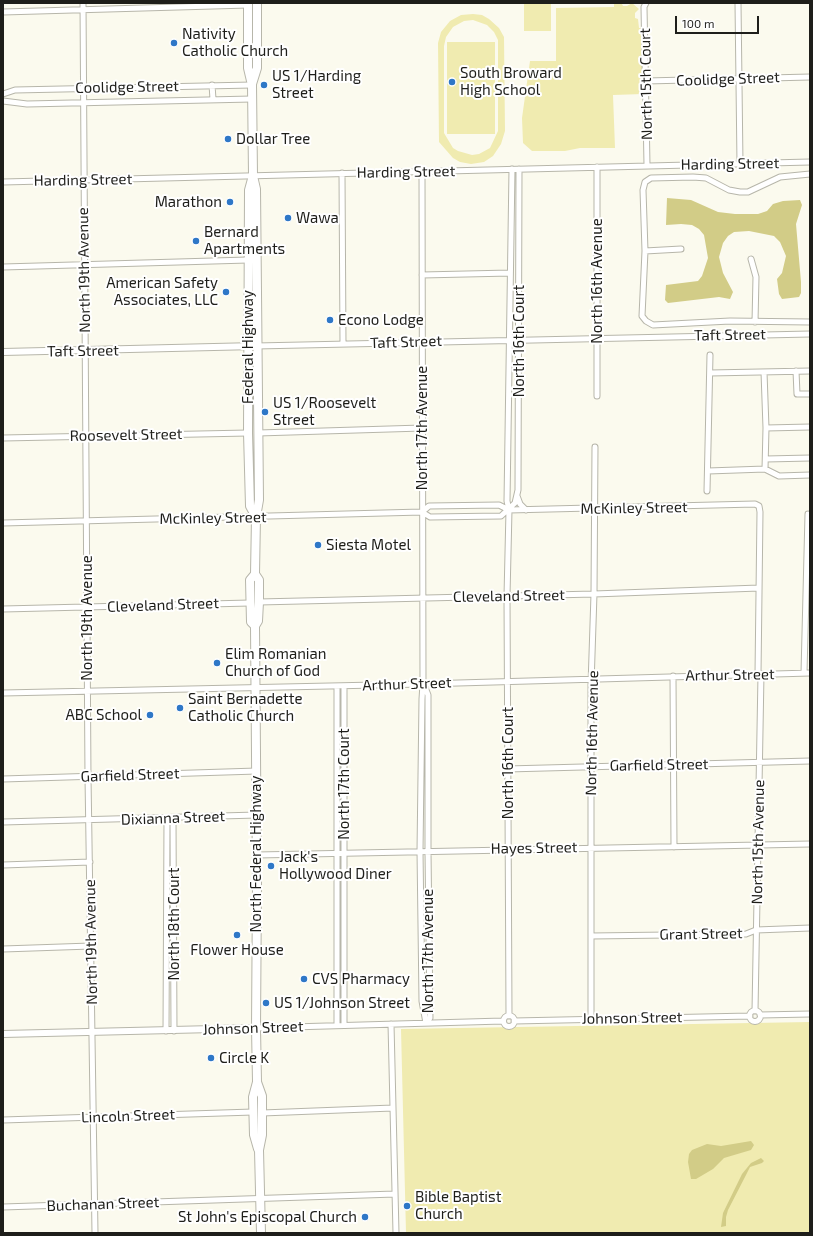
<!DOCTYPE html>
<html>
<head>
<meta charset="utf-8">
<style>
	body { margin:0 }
	#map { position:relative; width:813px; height:1236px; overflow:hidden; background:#fbfaee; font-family:"Exo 2",sans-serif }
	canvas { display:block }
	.frame { position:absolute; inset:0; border:4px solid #1e1e1a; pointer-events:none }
	.scale { position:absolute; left:675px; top:16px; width:84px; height:18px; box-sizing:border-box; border:2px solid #1e1e1a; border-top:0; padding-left:5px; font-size:12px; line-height:14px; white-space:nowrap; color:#1e1e1a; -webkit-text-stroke:3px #fff; paint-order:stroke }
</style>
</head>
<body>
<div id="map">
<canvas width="813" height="1236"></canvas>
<div class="frame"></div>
<div class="scale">100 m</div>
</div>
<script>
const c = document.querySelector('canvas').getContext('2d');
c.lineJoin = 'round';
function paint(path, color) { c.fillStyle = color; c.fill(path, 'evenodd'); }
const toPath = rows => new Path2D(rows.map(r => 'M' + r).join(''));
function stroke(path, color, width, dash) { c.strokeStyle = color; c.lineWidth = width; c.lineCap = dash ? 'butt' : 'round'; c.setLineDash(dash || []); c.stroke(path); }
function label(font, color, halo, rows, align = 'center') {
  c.font = font + ' "Exo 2",sans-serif'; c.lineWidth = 4; c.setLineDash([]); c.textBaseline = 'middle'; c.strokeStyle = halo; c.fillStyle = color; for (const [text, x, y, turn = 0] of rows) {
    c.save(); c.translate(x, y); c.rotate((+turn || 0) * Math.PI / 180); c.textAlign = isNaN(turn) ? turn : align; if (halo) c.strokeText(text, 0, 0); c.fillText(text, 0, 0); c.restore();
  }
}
paint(toPath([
	[524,3,551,3,551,31,524,31],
	[632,3,639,9,635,13,635,18,638,19,639,28,641,28,643,94,613,95,615,148,580,148,565,151,532,151,523,143,522,118,530,61,556,61,556,8,614,7,614,4,622,4,623,6,627,6],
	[473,14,482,15,489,19,499,28,504,37,505,131,501,144,493,156,484,162,471,164,460,162,453,158,439,142,438,43,441,32,450,21,461,15],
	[473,20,487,25,494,32,498,40,498,131,490,148,479,154,472,155,458,151,453,148,444,133,444,46,446,37,453,27,464,21],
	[447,42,495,42,495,134,447,134],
	[810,1022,810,1233,406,1233,401,1029]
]), '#f0ebb0');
paint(toPath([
	[667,198,691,200,718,212,735,214,758,214,767,211,773,204,783,201,800,200,802,205,796,224,801,282,801,293,799,297,782,299,779,294,777,279,782,273,786,256,780,242,774,236,749,231,734,232,728,236,723,243,719,257,723,273,733,292,730,299,719,297,668,303,665,300,666,285,698,281,702,276,708,258,704,235,699,229,692,225,681,224,666,225],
	[751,1141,754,1145,751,1150,724,1158,713,1169,696,1179,691,1179,688,1162,689,1154,692,1150,707,1144,721,1146],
	[761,1158,764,1161,762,1163,750,1167,746,1175,728,1210,726,1217,726,1226,721,1227,723,1213,742,1174,751,1163]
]), '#d2cc87');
const minor = toPath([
	[83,3,88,777,95,1233],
	[646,3,644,7,647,165],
	[738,3,740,164],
	[3,12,248,5],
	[646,81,810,77],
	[212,85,213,99],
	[3,94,15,90,252,85],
	[3,101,27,104,252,99],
	[342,173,343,344],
	[422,173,423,684,422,699,420,851,422,1001,426,1023],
	[810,174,780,177,748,192,740,192,729,190,706,178,693,177,651,178,645,182,643,190,645,251,642,316,646,321,653,325,730,321,810,322],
	[3,182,810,162],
	[645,251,681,249],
	[751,259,756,277,755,322],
	[3,267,248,260],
	[422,275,510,273],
	[256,346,810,334],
	[796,371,797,394,810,394],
	[764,372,766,428,765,469],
	[710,373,810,371],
	[597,396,597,167],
	[766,428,810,427],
	[258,433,422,428],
	[3,438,248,433],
	[766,459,810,458],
	[765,469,779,476,810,475],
	[708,471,765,469],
	[707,491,710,355],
	[517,496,520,504,526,510],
	[422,512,429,506,499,505,509,510,755,504,759,506,760,512,758,674],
	[3,523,422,512,430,517,501,516,515,503,518,490,519,169],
	[259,602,594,594,759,588],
	[3,609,250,603],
	[804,673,808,514],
	[673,676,674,847],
	[424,685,428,695,428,851,430,1018,426,1023],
	[3,693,423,684,810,673],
	[507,769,810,761],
	[3,779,257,771],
	[173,818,174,1031],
	[3,822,257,815],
	[257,855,810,844],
	[3,865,90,862],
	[591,936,746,934,756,930,810,928],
	[3,949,91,946],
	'749.5 1016a5.5 5.5 0 1 1 11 0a5.5 5.5 0 1 1-11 0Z',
	[755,1011,761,674],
	[760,1015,810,1014],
	'503.5 1021a5.5 5.5 0 1 1 11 0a5.5 5.5 0 1 1-11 0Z',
	[509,1016,507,596,509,510,507,501,512,169],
	[591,1019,591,685,594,594,595,447],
	[514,1021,750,1016],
	[391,1024,396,1233],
	[337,1025,337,686],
	[344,1025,344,686],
	[256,1028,503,1021],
	[166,1031,167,818],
	[262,1113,393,1108],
	[3,1120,253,1112],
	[3,1207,395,1194]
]);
const tertiary = toPath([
	[3,352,256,346],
	[3,1034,256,1028]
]);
const primary = toPath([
	[248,3,248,68,252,85,253,176,256,189,259,500,256,517,255,574,259,580,259,602,258,621,255,626],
	[252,84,257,68,257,3],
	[252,179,249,190,248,433,250,506,256,517],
	[255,574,250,580,251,622,255,626],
	[255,626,257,883,256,1028,257,1082,262,1096,262,1135,259,1150,261,1233],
	[257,1082,253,1097,254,1135,258,1149]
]);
stroke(minor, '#b7b6aa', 7);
stroke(tertiary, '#b7b6aa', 8);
stroke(primary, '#b7b6aa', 10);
stroke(minor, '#fff', 5);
stroke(tertiary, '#fff', 6);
stroke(primary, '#fff', 8);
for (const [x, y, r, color] of [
	[174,43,4,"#2e77c7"],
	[452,82,4,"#2e77c7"],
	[264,85,4,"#2e77c7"],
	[228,139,4,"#2e77c7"],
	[230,202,4,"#2e77c7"],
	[288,218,4,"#2e77c7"],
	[196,241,4,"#2e77c7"],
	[226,292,4,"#2e77c7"],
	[330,320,4,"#2e77c7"],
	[265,412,4,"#2e77c7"],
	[318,545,4,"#2e77c7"],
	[217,663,4,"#2e77c7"],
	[180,708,4,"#2e77c7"],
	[150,715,4,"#2e77c7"],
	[271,866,4,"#2e77c7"],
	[237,935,4,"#2e77c7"],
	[304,979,4,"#2e77c7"],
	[266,1003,4,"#2e77c7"],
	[211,1058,4,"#2e77c7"],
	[407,1206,4,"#2e77c7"],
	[365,1217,4,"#2e77c7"]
]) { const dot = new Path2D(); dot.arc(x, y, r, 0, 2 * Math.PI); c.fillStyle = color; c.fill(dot); stroke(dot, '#fff', 1.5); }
label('15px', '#1e1e1a', '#fff', [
	["Nativity",182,34],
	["Catholic Church",182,51],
	["South Broward",460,73],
	["High School",460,90],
	["US 1/Harding",272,76],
	["Street",272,93],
	["Dollar Tree",236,139],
	["Marathon",222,202,"right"],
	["Wawa",296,218],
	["Bernard",204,232],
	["Apartments",204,249],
	["American Safety",218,283,"right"],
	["Associates, LLC",218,300,"right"],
	["Econo Lodge",338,320],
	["US 1/Roosevelt",273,403],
	["Street",273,420],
	["Siesta Motel",326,545],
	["Elim Romanian",225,654],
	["Church of God",225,671],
	["Saint Bernadette",188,699],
	["Catholic Church",188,716],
	["ABC School",142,715,"right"],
	["Jack's",279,857],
	["Hollywood Diner",279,874],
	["Flower House",237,950,"center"],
	["CVS Pharmacy",312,979],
	["US 1/Johnson Street",274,1003],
	["Circle K",219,1058],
	["Bible Baptist",415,1197],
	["Church",415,1214],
	["St John's Episcopal Church",357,1217,"right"]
], 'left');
label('15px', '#1e1e1a', '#fff', [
	["Coolidge Street",728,79,-2],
	["North 15th Court",646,84,-91],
	["Coolidge Street",127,87,-1],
	["Harding Street",730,164,-1],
	["Harding Street",406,172,-1],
	["Harding Street",83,180,-1],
	["North 19th Avenue",84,270,-91],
	["North 16th Avenue",597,281,-90],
	["Taft Street",730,335,-1],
	["North 16th Court",519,341,-90],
	["Taft Street",406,342,-2],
	["Federal Highway",248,347,-90],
	["Taft Street",83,351,-1],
	["North 17th Avenue",422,428,-90],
	["Roosevelt Street",126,435,-1],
	["McKinley Street",634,508,-1],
	["McKinley Street",213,518,-1],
	["Cleveland Street",509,596,-1],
	["Cleveland Street",163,605,-2],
	["North 19th Avenue",87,618,-90],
	["Arthur Street",730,675,-1],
	["Arthur Street",407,684,-2],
	["North 16th Avenue",592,733,-89],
	["North 16th Court",508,763,-90],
	["Garfield Street",659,765,-1],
	["Garfield Street",130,775,-2],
	["North 17th Court",344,784,-90],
	["Dixianna Street",173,818,-2],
	["North 15th Avenue",758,842,-89],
	["Hayes Street",534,848,-1],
	["North Federal Highway",256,854,-90],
	["North 18th Court",174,924,-90],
	["Grant Street",701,934,-1],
	["North 19th Avenue",91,942,-91],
	["North 17th Avenue",428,951,-90],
	["Johnson Street",632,1018,-1],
	["Johnson Street",253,1028,-2],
	["Lincoln Street",128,1116,-2],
	["Buchanan Street",103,1204,-2]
]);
</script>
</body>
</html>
